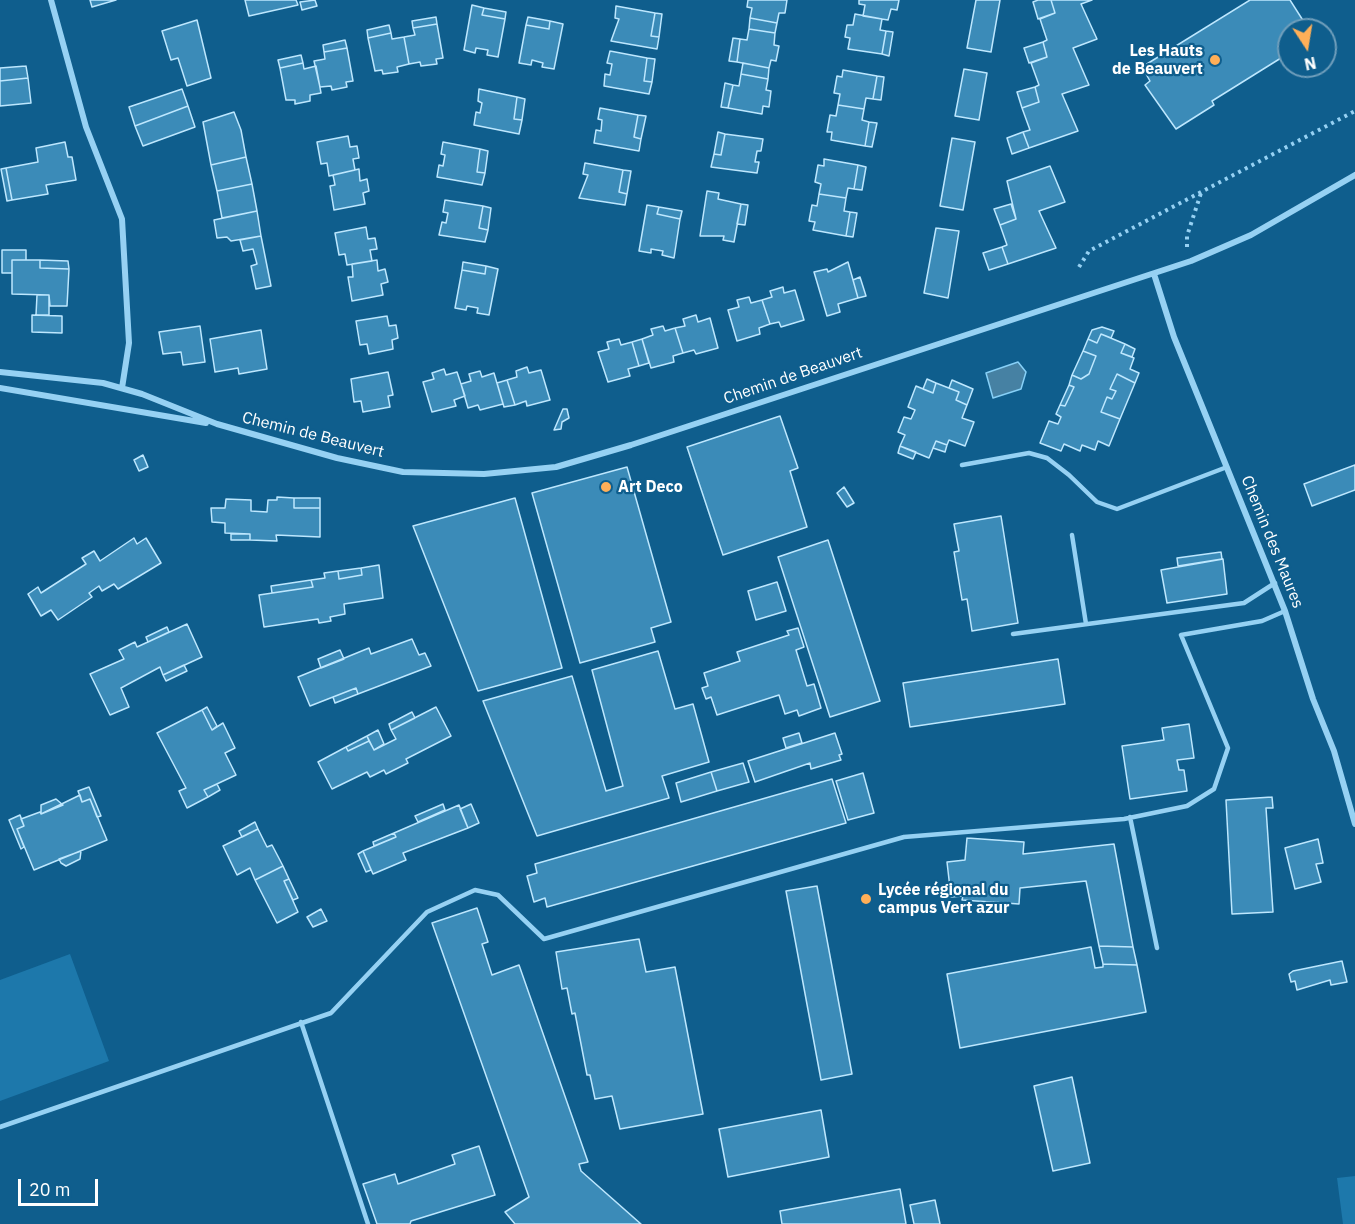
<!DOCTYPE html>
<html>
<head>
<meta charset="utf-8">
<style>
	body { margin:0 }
	#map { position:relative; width:1355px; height:1224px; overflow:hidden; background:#0f5e8d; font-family:"IBM Plex Sans",sans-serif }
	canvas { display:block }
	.north { position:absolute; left:1277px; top:18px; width:60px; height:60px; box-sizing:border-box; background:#0f5e8d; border:2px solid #6f9ebb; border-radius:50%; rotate:168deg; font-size:16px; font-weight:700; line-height:24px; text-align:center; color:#fff }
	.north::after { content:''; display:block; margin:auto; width:21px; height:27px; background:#ffaf58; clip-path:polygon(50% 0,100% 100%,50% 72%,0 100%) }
	.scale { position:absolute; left:18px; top:1179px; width:80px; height:27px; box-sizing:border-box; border:3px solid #fff; border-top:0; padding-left:8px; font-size:18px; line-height:21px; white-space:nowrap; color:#fff; -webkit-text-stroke:4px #0f5e8d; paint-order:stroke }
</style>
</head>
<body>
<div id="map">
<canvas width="1355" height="1224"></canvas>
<div class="north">N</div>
<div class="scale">20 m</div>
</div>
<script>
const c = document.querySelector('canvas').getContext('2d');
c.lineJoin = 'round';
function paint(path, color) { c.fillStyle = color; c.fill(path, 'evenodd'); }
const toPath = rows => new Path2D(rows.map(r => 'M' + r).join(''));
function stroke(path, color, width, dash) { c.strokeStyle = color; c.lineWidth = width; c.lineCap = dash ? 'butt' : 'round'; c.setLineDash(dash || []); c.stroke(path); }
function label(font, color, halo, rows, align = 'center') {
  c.font = font + ' "IBM Plex Sans",sans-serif'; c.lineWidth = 4.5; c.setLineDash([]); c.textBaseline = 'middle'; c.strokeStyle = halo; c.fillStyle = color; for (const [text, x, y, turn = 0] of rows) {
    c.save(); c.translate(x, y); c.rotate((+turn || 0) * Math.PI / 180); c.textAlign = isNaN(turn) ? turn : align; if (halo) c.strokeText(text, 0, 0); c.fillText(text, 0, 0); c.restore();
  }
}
paint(toPath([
	[70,954,109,1061,0,1101,0,980],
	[1355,1176,1355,1224,1343,1224,1337,1178]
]), '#1d78ab');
const water = toPath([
	[1018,362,1026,372,1021,389,993,398,986,373,1018,362]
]);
paint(water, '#4681a3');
stroke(water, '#87d0f7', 1.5);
const building = toPath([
	[90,0,116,0,92,7,90,0],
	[245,0,296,0,298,5,249,16,245,0],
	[315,0,317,6,302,10,300,2,315,0],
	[748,0,787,0,785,13,779,13,777,23,750,18,752,8,747,7,748,0],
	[859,0,899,0,897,10,891,9,888,20,863,16,865,5,859,4,859,0],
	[976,0,1000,0,991,52,967,48,976,0],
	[1038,0,1051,0,1055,13,1038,19,1033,2,1038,0],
	[1051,0,1092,0,1081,4,1097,39,1073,48,1089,85,1062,94,1078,131,1029,148,1023,132,1030,130,1022,108,1039,102,1035,87,1039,85,1031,63,1047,57,1043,42,1047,40,1040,19,1055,13,1051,0],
	[1250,0,1290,0,1304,22,1298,26,1300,30,1289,30,1289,53,1212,101,1214,105,1176,129,1145,85,1150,81,1142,67,1250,0],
	[472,5,484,8,482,15,505,19,498,57,487,55,488,50,476,48,475,53,464,50,472,5],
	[616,6,655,13,651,36,659,37,657,49,611,41,619,19,615,18,616,6],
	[484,8,506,12,505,19,482,15,484,8],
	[655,13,662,14,659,37,651,36,655,13],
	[855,14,882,19,880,30,886,31,882,54,848,49,850,38,845,37,847,25,853,25,855,14],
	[436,17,437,24,413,28,412,21,436,17],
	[528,17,550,21,549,29,526,25,528,17],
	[750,18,777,23,775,33,749,29,750,18],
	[197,20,211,78,187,86,178,58,171,60,162,31,197,20],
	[550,21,563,24,554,69,542,67,543,63,532,60,531,65,519,63,526,25,549,29,550,21],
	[437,24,443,58,436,59,437,64,421,66,420,62,409,64,404,37,415,35,413,28,437,24],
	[389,25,391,33,368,38,367,30,389,25],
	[749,29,775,33,774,45,779,46,776,61,771,60,769,68,737,62,740,39,747,40,749,29],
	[886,31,893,32,889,56,882,54,886,31],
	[391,33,392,39,404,37,409,64,397,67,398,72,383,74,382,70,375,71,368,38,391,33],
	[733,38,740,39,737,62,729,61,733,38],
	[345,40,347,48,324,52,323,45,345,40],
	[1043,42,1047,57,1029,63,1024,48,1043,42],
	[347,48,353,81,346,82,347,87,332,90,331,86,320,87,314,61,325,59,324,52,347,48],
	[610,51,647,58,644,81,652,82,649,94,604,86,605,74,610,75,612,64,607,63,610,51],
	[301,55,303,63,280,68,278,60,301,55],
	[647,58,655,59,652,82,644,81,647,58],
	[303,63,304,69,316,66,321,93,310,95,310,101,295,104,295,100,286,100,280,68,303,63],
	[743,63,769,68,768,79,741,74,743,63],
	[26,66,28,78,0,81,0,68,26,66],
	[964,69,987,73,979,120,955,116,964,69],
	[843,70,877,76,873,99,866,98,864,109,838,105,840,94,834,93,837,76,842,77,843,70],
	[741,74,768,79,766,90,771,91,769,107,763,106,762,114,728,108,733,85,739,86,741,74],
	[877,76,884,77,881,100,873,99,877,76],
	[28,78,31,103,0,106,0,81,28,78],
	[725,83,733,85,728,108,721,107,725,83],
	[1035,87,1039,102,1022,108,1017,92,1035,87],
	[182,89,188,106,135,126,129,107,182,89],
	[479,89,517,97,514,119,522,120,519,134,474,125,476,112,480,113,482,103,478,101,479,89],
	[517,97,525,99,522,120,514,119,517,97],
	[838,105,864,109,862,120,869,122,865,146,831,140,832,132,827,132,830,115,836,116,838,105],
	[188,106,195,127,143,146,135,126,188,106],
	[600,108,638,115,634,137,641,139,639,151,594,143,596,130,601,131,602,120,598,119,600,108],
	[234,112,241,130,246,157,211,165,203,122,234,112],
	[638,115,646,116,641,139,634,137,638,115],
	[869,122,877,123,872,147,865,146,869,122],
	[718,132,725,134,721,155,714,154,718,132],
	[1023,132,1029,148,1012,154,1007,138,1023,132],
	[725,134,763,139,761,151,757,151,755,162,759,162,757,173,711,167,714,154,721,155,725,134],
	[348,136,350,147,357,146,359,158,353,159,355,170,329,176,327,163,321,164,317,142,348,136],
	[952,138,975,142,963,210,940,206,952,138],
	[65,142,68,157,72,157,76,180,46,185,48,194,12,200,6,168,38,162,36,148,65,142],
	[443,142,480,149,477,172,485,173,482,185,437,177,439,165,443,166,445,155,441,154,443,142],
	[480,149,488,151,485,173,477,172,480,149],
	[246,157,252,184,217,191,211,165,246,157],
	[824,159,858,165,854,189,848,188,846,198,819,194,821,184,815,182,818,165,824,166,824,159],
	[585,163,623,170,619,192,627,194,625,205,579,198,588,175,583,174,585,163],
	[858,165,866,167,862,190,854,189,858,165],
	[1050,166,1065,202,1039,211,1056,248,1008,264,1002,247,1007,245,1000,225,1016,219,1007,181,1050,166],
	[6,168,12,200,7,201,1,169,6,168],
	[359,169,360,181,367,179,369,191,363,193,365,204,334,210,330,186,335,185,333,175,359,169],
	[623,170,631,171,627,194,619,192,623,170],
	[252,184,257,211,222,218,217,191,252,184],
	[707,191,719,193,718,199,741,204,734,242,723,240,724,236,700,236,707,191],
	[819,194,846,198,844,211,850,212,846,236,813,230,815,222,809,221,812,205,817,206,819,194],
	[445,200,483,206,479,228,488,230,485,242,439,235,442,222,446,223,448,213,443,212,445,200],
	[741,204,748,205,745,225,737,224,741,204],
	[1011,204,1016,219,1000,225,994,209,1011,204],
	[647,205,659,207,657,214,680,219,674,258,662,255,663,251,651,249,651,253,639,251,647,205],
	[483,206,491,208,488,230,479,228,483,206],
	[659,207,682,211,680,219,657,214,659,207],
	[257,211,261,236,231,241,227,237,217,238,214,220,257,211],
	[850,212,857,213,853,237,846,236,850,212],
	[366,227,368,239,375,238,377,249,370,250,372,261,347,265,345,254,339,255,335,233,366,227],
	[936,228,959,231,948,298,924,293,936,228],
	[261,236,271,286,256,289,251,266,257,264,253,249,243,251,240,240,261,236],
	[1002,247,1008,264,989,270,983,253,1002,247],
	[2,250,26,250,26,260,12,260,12,273,2,273,2,250],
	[12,260,40,260,40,268,69,269,67,306,50,306,49,295,12,294,12,260],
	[40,260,68,261,69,269,40,268,40,260],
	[377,260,378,271,385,269,388,282,381,284,383,295,352,301,348,277,353,277,352,264,377,260],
	[463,262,486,266,485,274,462,270,463,262],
	[848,262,858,298,838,304,840,312,827,316,814,272,827,269,828,272,848,262],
	[486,266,498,269,489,315,477,313,478,308,467,306,466,310,455,308,462,270,485,274,486,266],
	[860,277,866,296,858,298,853,280,860,277],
	[783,287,784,293,795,290,804,320,781,327,779,322,770,324,762,300,772,297,770,291,783,287],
	[37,295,49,295,49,315,36,315,37,295],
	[749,297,751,303,762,300,770,324,759,328,760,334,737,341,728,310,739,307,737,300,749,297],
	[32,315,62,316,62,333,32,332,32,315],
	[696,315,698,322,710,318,718,348,696,354,694,350,683,353,675,328,685,326,683,319,696,315],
	[387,316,389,326,396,325,398,338,392,340,393,349,369,354,367,344,360,345,356,321,387,316],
	[200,326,205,362,183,365,181,352,163,354,159,332,200,326],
	[663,326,665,331,675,328,683,353,673,356,674,362,651,368,642,339,653,335,651,329,663,326],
	[1102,327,1114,331,1111,338,1101,334,1097,343,1088,339,1092,330,1102,327],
	[261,330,267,369,239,374,238,368,215,372,210,339,261,330],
	[1101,334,1125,344,1121,353,1134,358,1130,369,1139,373,1135,383,1117,374,1110,389,1116,391,1112,399,1107,397,1101,412,1120,419,1109,446,1098,441,1095,450,1082,445,1080,451,1064,444,1061,451,1040,443,1049,421,1058,424,1061,417,1056,414,1060,405,1065,406,1074,387,1069,385,1072,375,1081,379,1089,374,1096,356,1083,351,1088,339,1097,343,1101,334],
	[619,339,621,345,632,342,639,366,628,369,630,376,608,382,598,352,609,349,607,342,619,339],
	[642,339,649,363,639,366,632,342,642,339],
	[1125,344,1135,349,1132,357,1121,353,1125,344],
	[1083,351,1096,356,1089,374,1081,379,1072,375,1083,351],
	[527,367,529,373,541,370,550,400,527,406,526,401,515,405,507,380,517,377,516,371,527,367],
	[444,369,446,375,457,372,465,396,454,400,456,406,432,412,423,382,434,379,432,373,444,369],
	[480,371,482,377,494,373,503,404,480,410,478,405,468,408,461,384,471,381,469,374,480,371],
	[388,372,393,395,388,396,390,407,363,412,361,401,354,402,351,379,388,372],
	[1117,374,1135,383,1120,419,1101,412,1107,397,1112,399,1116,391,1110,389,1117,374],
	[927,379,936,383,933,393,923,389,927,379],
	[507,380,515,405,504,407,497,383,507,380],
	[952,380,973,389,967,405,956,400,959,392,949,388,952,380],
	[936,383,959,392,956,400,967,405,962,418,974,422,965,446,949,440,947,445,936,441,929,458,900,446,905,435,898,432,904,417,911,419,915,410,908,407,916,386,933,393,936,383],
	[1069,385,1074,387,1065,406,1060,405,1069,385],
	[563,409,567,409,569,418,562,422,561,429,554,430,563,409],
	[780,416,798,468,790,471,807,527,723,555,687,447,780,416],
	[936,441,947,445,945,452,933,448,936,441],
	[900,446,916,452,913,459,898,453,900,446],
	[143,455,148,467,139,471,134,460,143,455],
	[1355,465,1355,490,1312,506,1304,484,1355,465],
	[627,467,671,622,651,628,655,642,580,663,532,493,627,467],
	[844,487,854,503,847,507,837,493,844,487],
	[277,497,294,498,294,508,320,508,320,537,276,535,277,541,250,540,250,534,225,533,225,523,212,522,211,508,225,508,226,499,251,500,251,511,267,512,268,500,277,500,277,497],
	[294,498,320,498,320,508,294,508,294,498],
	[515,498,562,668,478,691,413,526,515,498],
	[1001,516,1018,623,972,631,967,599,962,600,954,552,959,551,954,524,1001,516],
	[231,534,250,534,250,540,231,540,231,534],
	[134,538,137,544,146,538,161,563,118,589,114,584,102,591,99,586,89,593,92,597,58,620,51,610,41,616,28,594,38,587,41,593,86,564,82,558,94,551,100,561,134,538],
	[828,540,880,701,830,717,778,557,828,540],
	[1221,552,1222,559,1178,566,1177,558,1221,552],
	[1223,559,1227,594,1167,603,1161,570,1223,559],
	[379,565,383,598,344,604,345,614,330,617,331,621,319,623,318,619,264,627,259,595,313,587,311,580,325,578,324,573,338,571,339,579,362,575,361,568,379,565],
	[361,568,362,575,339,579,338,571,361,568],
	[311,580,313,587,272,593,271,586,311,580],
	[777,582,786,611,756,620,748,591,777,582],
	[187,624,202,657,163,675,160,667,121,688,129,707,110,715,90,674,124,659,119,650,135,642,137,647,187,624],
	[167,627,169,632,148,642,146,637,167,627],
	[798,628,804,647,796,650,807,686,814,684,821,708,799,716,797,710,785,714,779,695,717,715,711,697,706,699,702,688,708,686,704,673,740,661,737,652,789,635,787,631,798,628],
	[412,639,419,655,425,653,431,666,358,694,356,688,310,706,298,677,369,648,371,654,412,639],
	[340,650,344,659,321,668,318,659,340,650],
	[658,651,675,709,693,704,709,762,662,776,669,798,537,836,483,701,572,676,606,791,623,786,592,670,658,651],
	[1058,659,1065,704,910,727,903,683,1058,659],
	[184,665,187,671,166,681,163,675,184,665],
	[356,688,358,694,335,703,333,697,356,688],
	[207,707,217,726,212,730,202,710,207,707],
	[436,707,451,736,406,759,408,763,386,774,384,770,370,777,367,772,332,789,318,762,346,747,348,751,369,741,374,750,396,739,391,730,436,707],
	[202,710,212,730,223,723,235,748,225,753,236,775,204,790,208,797,187,808,179,791,186,788,157,733,202,710],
	[412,712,415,718,391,730,389,724,412,712],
	[1189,724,1194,758,1177,760,1179,770,1184,770,1187,791,1130,799,1122,746,1164,740,1162,728,1189,724],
	[378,730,384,744,374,750,367,736,378,730],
	[799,733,802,743,786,748,783,738,799,733],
	[835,733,842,754,839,755,841,760,811,769,810,763,755,782,748,761,835,733],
	[367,736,369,741,348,751,346,747,367,736],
	[743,763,749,782,717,791,711,772,743,763],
	[711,772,717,791,681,802,676,783,711,772],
	[863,773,874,813,848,820,836,781,863,773],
	[832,779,846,823,547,907,545,898,534,902,527,876,537,873,535,864,832,779],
	[217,784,220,790,208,797,204,790,217,784],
	[89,787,101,816,97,817,90,799,82,802,78,791,89,787],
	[80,795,82,802,90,799,107,840,34,870,17,829,24,826,21,819,40,812,41,814,80,795],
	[1272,797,1273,808,1266,808,1273,912,1232,914,1226,800,1272,797],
	[56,799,63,805,41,814,41,805,56,799],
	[443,804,445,810,418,822,415,816,443,804],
	[471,804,479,823,468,828,460,809,471,804],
	[459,805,468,828,403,853,406,860,373,874,363,851,396,837,394,833,459,805],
	[20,815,24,826,17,829,24,847,21,849,9,820,20,815],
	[255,822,258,829,242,837,239,831,255,822],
	[258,829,267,847,272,845,283,866,255,880,250,868,237,875,223,846,258,829],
	[394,833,396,837,374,846,373,842,394,833],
	[967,838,1024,842,1023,854,1114,844,1133,947,1099,946,1086,881,1020,888,1019,904,962,900,963,896,951,897,947,862,965,860,967,838],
	[1318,839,1323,863,1316,864,1321,882,1295,889,1285,848,1318,839],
	[81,851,80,859,66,866,61,863,59,859,81,851],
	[363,851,371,870,366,872,358,854,363,851],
	[283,866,289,879,284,881,298,912,277,923,255,880,283,866],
	[289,879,298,898,293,900,284,881,289,879],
	[817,886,852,1074,821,1080,786,891,817,886],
	[477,908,488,942,482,944,492,975,519,965,588,1162,579,1164,581,1171,641,1224,515,1224,505,1212,529,1197,432,923,477,908],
	[321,909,327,921,313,927,307,917,321,909],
	[639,939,646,972,675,967,703,1114,620,1129,612,1096,595,1099,590,1075,587,1075,575,1013,572,1014,567,988,562,989,556,952,639,939],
	[1099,946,1133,947,1137,965,1103,964,1099,946],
	[1091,947,1095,968,1103,967,1103,964,1137,965,1146,1012,960,1048,947,974,1091,947],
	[1342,961,1347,982,1331,985,1330,980,1297,990,1295,981,1291,982,1289,974,1293,971,1342,961],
	[1072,1077,1090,1163,1053,1171,1034,1086,1072,1077],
	[821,1110,829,1157,728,1177,719,1129,821,1110],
	[479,1146,495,1195,411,1221,410,1224,377,1224,363,1184,395,1174,398,1184,455,1164,452,1155,479,1146],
	[900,1189,906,1224,782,1224,780,1211,900,1189],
	[935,1200,940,1224,914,1224,910,1205,935,1200]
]);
paint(building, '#3b8bb8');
stroke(building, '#bde7fe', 1.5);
stroke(toPath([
	[1187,247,1187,236,1201,193],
	[1079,267,1089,251,1355,111]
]), '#96d1f3', 4, [3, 4.5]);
stroke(toPath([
	[962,465,1029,453,1047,458,1069,475,1097,502,1117,509,1227,467],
	[1072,535,1086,624],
	[1013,634,1244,603,1275,583],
	[1130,817,1157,948],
	[301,1022,368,1224],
	[0,1127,331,1013,427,912,475,890,498,895,544,939,904,837,1124,819,1187,806,1214,789,1228,748,1181,635,1262,621,1285,611]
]), '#96d1f3', 4.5);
stroke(toPath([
	[51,0,86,127,122,219,129,343,122,388],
	[1154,274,1174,337,1285,611,1313,699,1334,751,1355,824],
	[0,372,103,383,142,394,217,424,337,458,403,472,484,474,556,467,631,445,1191,261,1251,235,1355,175],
	[0,388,206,423]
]), '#96d1f3', 6);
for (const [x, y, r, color] of [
	[1215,60,6,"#ffaf58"],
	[606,487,6,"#ffaf58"],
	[866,899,6,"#ffaf58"]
]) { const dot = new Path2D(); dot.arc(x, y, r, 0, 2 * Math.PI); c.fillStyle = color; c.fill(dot); stroke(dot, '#0f5e8d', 2); }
label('bold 16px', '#fff', '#0f5e8d', [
	["Les Hauts",1203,51,"right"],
	["de Beauvert",1203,69,"right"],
	["Art Deco",618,487],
	["Lycée régional du",878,890],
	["campus Vert azur",878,908]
], 'left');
label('16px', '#fff', '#0f5e8d', [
	["Chemin de Beauvert",793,376,-19],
	["Chemin de Beauvert",313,435,14],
	["Chemin des Maures",1272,542,68]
]);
</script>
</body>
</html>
